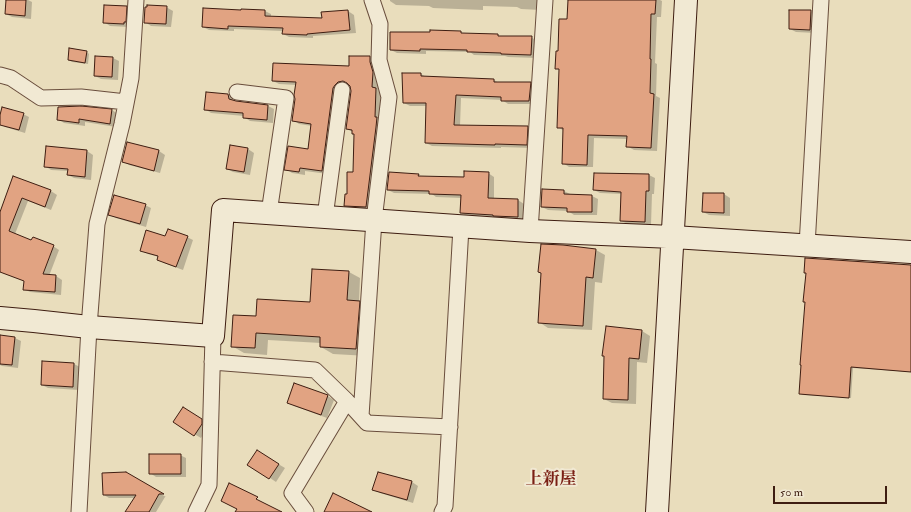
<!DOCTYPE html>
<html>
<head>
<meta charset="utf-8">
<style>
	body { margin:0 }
	#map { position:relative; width:911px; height:512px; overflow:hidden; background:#e9ddbc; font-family:"IM FELL Double Pica",serif }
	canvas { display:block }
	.scale { position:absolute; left:773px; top:486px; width:114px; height:18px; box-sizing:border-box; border:2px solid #3e1d11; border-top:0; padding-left:5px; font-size:12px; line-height:14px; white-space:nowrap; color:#3e1d11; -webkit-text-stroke:3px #f1e9d3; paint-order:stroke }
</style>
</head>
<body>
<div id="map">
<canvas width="911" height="512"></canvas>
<div class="scale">50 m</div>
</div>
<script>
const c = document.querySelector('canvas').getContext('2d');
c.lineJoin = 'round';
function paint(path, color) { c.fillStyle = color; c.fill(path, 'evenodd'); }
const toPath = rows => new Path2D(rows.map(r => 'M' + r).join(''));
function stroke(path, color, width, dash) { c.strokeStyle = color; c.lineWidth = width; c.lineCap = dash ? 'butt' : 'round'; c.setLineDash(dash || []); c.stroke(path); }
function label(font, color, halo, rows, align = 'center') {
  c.font = font + ' "IM FELL Double Pica","Noto Serif JP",serif'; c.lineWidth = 4; c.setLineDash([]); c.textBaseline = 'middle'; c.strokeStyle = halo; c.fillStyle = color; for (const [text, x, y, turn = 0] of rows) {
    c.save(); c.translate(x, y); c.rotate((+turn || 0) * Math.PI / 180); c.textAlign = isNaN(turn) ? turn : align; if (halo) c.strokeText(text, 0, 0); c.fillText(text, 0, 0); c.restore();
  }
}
paint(toPath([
	[7,0,28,0,32,2,31,19,12,17,6,14],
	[390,0,541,0,541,10,521,9,517,7,483,6,483,10,433,8,429,6,396,5,390,1],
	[569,0,660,0,662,1,661,17,657,17,655,63,657,64,656,96,660,98,657,151,634,150,627,146,628,139,594,138,593,167,569,167,563,163,564,131,558,127,560,70,556,68,558,52,568,20],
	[126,7,132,11,129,27,110,26,104,22],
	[166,7,173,11,171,27,151,26,145,22],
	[242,11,265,11,271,14,271,17,323,19,348,11,354,15,356,33,313,36,313,38,289,37,283,34,283,31,234,29,234,31,209,30,203,27],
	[811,11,817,15,816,33,796,32,790,29],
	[460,32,465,34,498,35,500,37,531,37,537,41,537,58,508,57,505,56,474,55,470,52,426,51,426,54,397,53,391,50,431,33],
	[87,52,89,54,88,64,72,62,69,60],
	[370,57,376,61,379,76,378,90,382,92,381,120,372,210,352,209,345,205,354,173,355,134,353,132,347,129,352,91,350,84,345,85,328,174,305,171,305,175,292,173,286,169,309,150,312,126,299,124,293,120,297,85,279,84,273,81,350,67],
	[113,58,119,61,118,80,101,79,95,76],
	[421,74,426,77,494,80,499,83,530,83,536,87,535,104,508,104,502,100,461,98,460,126,528,127,534,131,532,148,501,147,501,148,432,146,426,143,427,106,410,106,404,103],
	[228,95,234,99,235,102,268,106,274,109,273,123,250,121,244,117,244,116,211,113,205,109],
	[112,110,118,114,116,127,85,122,85,126,64,123,58,119],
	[23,114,29,117,25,133,5,127,0,124,0,119],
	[47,147,87,151,93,155,91,180,74,178,68,175,69,171,51,170,45,166],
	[248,149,254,153,250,175,233,172,227,169],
	[159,151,165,155,160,173,129,165,123,161],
	[488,173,494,177,494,199,518,200,524,204,523,220,500,219,498,218,467,216,461,213,462,198,436,197,432,194,394,193,388,190,418,175,422,177,465,178],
	[626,174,649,175,655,178,654,194,652,194,651,225,628,224,621,221,622,194,600,193,594,190],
	[14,178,51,191,57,195,51,210,28,201,15,234,32,242,53,246,59,250,49,276,56,276,62,280,61,295,30,292,24,289,25,281,0,272,0,214],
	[543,190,564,191,570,194,592,196,598,199,597,215,574,215,568,211,548,210,542,207],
	[704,194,724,194,730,198,730,216,709,215,703,212],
	[145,205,151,208,146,227,116,218,110,215],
	[166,237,187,237,193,240,183,270,164,263,158,259,159,257,148,254,142,251],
	[563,246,596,250,605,255,602,283,595,282,592,330,548,328,539,322],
	[911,266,911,372,853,368,851,398,803,395,800,393,806,303,805,302,807,274,805,273],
	[349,272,360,278,359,302,371,309,368,356,333,354,321,347,321,343,268,340,267,355,244,353,232,346,257,317,311,303],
	[642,331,650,336,647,363,637,362,636,404,612,403,604,399],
	[0,336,15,338,21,341,18,368,2,366,0,365],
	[74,364,80,367,79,390,48,388,42,385],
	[295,384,328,396,334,400,327,418,294,406,288,402],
	[183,409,208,424,207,427,201,438,174,422],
	[180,455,186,458,186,477,156,477,150,473],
	[263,455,285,468,276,482,249,464],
	[125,473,166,497,165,497,156,512,126,512,135,498,109,498,104,495],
	[379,473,412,482,418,486,413,503,380,493,374,490]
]), '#0003');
const building = toPath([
	[6,0,26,0,25,16,5,14,6,0],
	[568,0,656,0,655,14,651,14,650,59,651,59,650,93,654,94,651,148,626,147,627,136,588,135,587,165,562,164,563,128,557,128,559,69,555,69,556,51,558,51,559,19,567,19,568,0],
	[104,5,127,6,126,22,124,22,124,24,103,23,104,5],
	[147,5,167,6,166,24,144,23,145,7,147,7,147,5],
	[203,8,241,10,241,9,265,10,265,16,322,18,321,12,348,10,350,30,307,34,307,35,282,34,283,28,228,26,228,29,202,27,203,8],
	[789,10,811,10,810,30,789,29,789,10],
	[430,30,461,31,461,33,498,34,498,36,532,36,531,55,501,54,501,53,472,52,467,52,467,50,420,49,420,51,390,50,390,32,430,32,430,30],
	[69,48,87,51,85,63,68,60,69,48],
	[95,56,113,57,112,77,94,76,95,56],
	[349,56,370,56,370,62,373,72,372,87,376,88,375,117,377,117,376,127,366,207,344,206,345,194,347,194,347,172,353,172,354,134,352,134,352,130,346,129,351,91,350,86,347,83,343,81,338,82,335,85,333,88,322,171,300,168,299,172,284,170,288,146,308,149,311,124,292,121,295,99,294,95,296,82,272,81,273,63,349,66,349,56],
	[402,73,421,73,421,76,494,79,494,82,531,82,529,101,501,101,501,97,456,95,454,125,528,126,527,145,495,144,495,145,425,143,426,103,403,103,402,73],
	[206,92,228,94,229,99,236,101,268,105,267,120,243,118,243,113,204,110,206,92],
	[81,106,112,109,110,124,79,119,79,123,57,120,58,107,81,106],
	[2,107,24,113,19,130,0,125,0,115,2,107],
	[127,142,159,150,154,171,122,162,127,142],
	[230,145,248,148,244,172,226,169,230,145],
	[46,146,87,150,85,177,67,175,68,169,44,167,46,146],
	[464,171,489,172,488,198,518,199,518,217,493,216,493,215,460,213,461,195,429,194,429,191,387,190,389,172,419,174,418,176,464,177,464,171],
	[594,173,649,174,649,191,646,191,645,222,620,221,621,192,593,190,594,173],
	[13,176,51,190,45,207,22,198,9,231,31,240,33,237,54,245,43,274,56,275,55,292,23,290,24,281,0,272,0,212,13,176],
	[542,189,564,190,564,194,592,195,592,212,567,212,567,208,541,207,542,189],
	[703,193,724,193,724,213,702,212,703,193],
	[114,195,146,204,140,224,108,215,114,195],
	[168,229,188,236,176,267,157,260,158,256,140,251,146,230,165,236,168,229],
	[541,244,563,245,596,249,593,278,586,277,583,326,538,323,541,273,538,272,541,244],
	[805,258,911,265,911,372,851,367,849,398,799,394,801,365,800,365,805,302,803,302,806,273,804,273,805,258],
	[312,269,349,271,347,300,360,301,356,349,320,347,320,337,256,333,255,348,231,347,233,315,256,316,257,299,310,302,312,269],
	[606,326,642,330,639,359,629,358,628,400,603,399,604,356,602,356,606,326],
	[0,335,15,337,12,365,0,364,0,335],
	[42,361,74,363,73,387,41,385,42,361],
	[294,383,328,395,321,415,287,403,294,383],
	[183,407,202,419,202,424,194,436,173,422,183,407],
	[257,450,279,464,269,479,247,465,257,450],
	[149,454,181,454,181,474,149,474,149,454],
	[126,472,164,494,159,494,149,512,125,512,136,495,103,495,102,473,126,472],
	[378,472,412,481,407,500,372,490,378,472],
	[229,483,258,497,256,499,282,512,235,512,237,509,221,501,229,483],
	[333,493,372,512,324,512,333,493]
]);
paint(building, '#e1a382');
stroke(building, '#3e1d11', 1);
const street = toPath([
	[0,75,11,78,41,98,81,97,126,102],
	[237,92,286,98,269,213],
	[325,217,342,90],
	[530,231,545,0],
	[807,246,821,0],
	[212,362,315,370,347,401,367,423,450,427],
	[361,416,374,220,389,97,379,60,380,24,372,0],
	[79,512,89,327,97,224,122,124,131,78,136,0],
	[196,512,209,485,213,336],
	[306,512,292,493,347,401],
	[442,512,445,506,461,227]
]);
const secondary = toPath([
	[0,318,34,321,89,327,213,336,223,210,530,231,673,237,911,252],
	[657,512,686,0]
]);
stroke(street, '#694d3c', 17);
stroke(secondary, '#3e1d11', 24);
stroke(street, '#f1e9d3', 15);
stroke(secondary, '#f1e9d3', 22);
label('bold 17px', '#7a1f14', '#f1e9d3', [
	["上新屋",551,480]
]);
</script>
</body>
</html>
